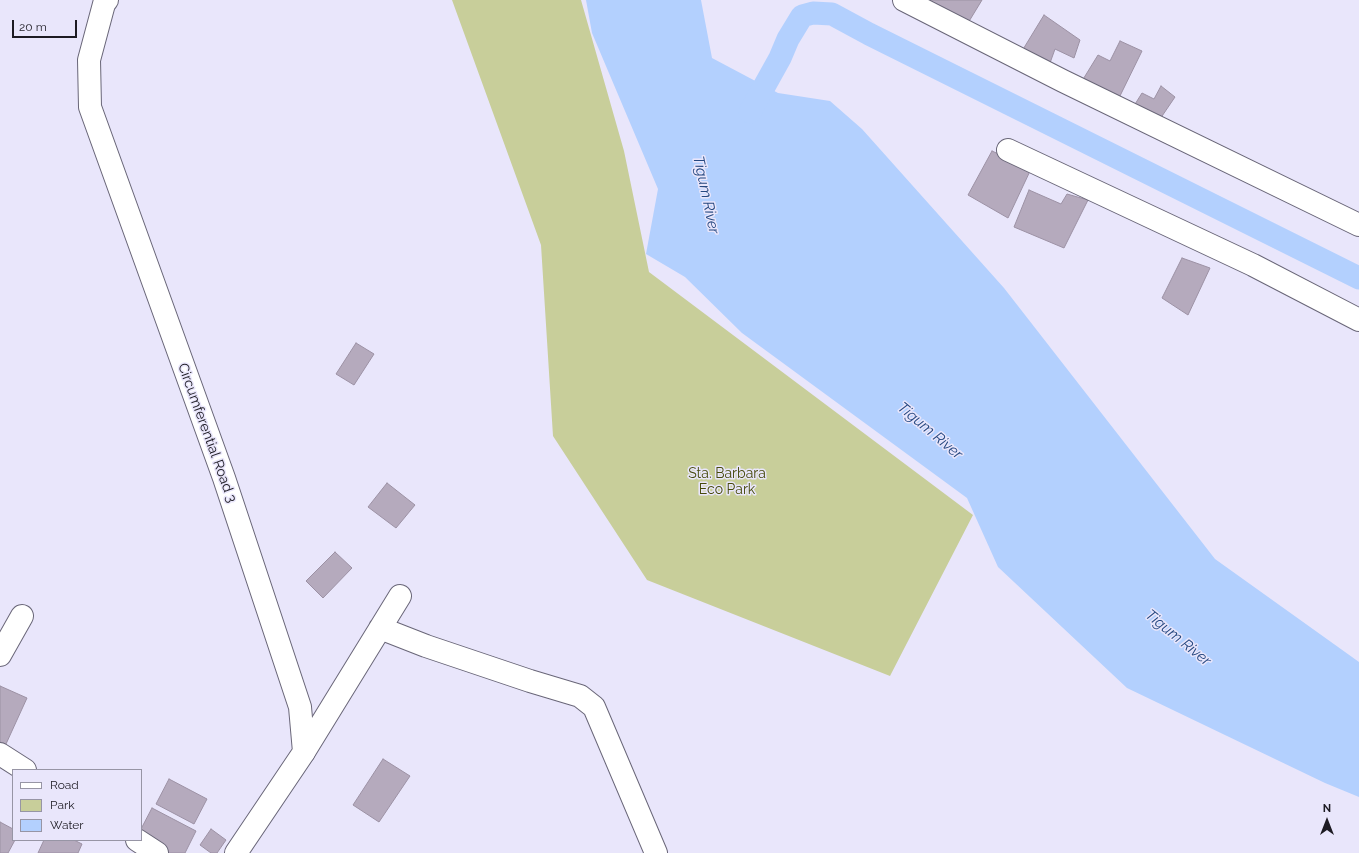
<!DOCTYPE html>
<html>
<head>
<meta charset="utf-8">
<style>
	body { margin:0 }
	#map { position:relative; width:1359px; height:853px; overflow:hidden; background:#e9e6fb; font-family:Raleway,sans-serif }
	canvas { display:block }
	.legend { position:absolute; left:12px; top:769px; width:130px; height:72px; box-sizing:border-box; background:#e9e6fb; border:1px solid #9795a5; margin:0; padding:5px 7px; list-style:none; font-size:12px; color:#1d1b23 }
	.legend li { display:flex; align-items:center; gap:8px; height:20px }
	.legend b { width:20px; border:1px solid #9795a5 }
	.north { position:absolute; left:1307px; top:801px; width:40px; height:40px; -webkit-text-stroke:3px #e9e6fb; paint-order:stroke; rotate:0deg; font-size:11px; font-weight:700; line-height:16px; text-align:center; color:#1d1b23 }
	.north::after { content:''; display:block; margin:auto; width:14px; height:18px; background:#1d1b23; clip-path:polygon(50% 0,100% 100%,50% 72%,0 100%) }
	.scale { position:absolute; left:12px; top:20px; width:65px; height:18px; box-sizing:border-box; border:2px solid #1d1b23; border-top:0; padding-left:5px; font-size:12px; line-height:14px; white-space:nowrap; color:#1d1b23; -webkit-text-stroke:3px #e9e6fb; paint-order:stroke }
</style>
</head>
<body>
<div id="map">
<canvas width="1359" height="853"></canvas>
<ul class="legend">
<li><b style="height:5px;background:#fff"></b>Road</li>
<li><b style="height:11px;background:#c8ce9a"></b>Park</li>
<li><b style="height:11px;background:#b3d0fe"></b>Water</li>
</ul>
<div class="north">N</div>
<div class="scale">20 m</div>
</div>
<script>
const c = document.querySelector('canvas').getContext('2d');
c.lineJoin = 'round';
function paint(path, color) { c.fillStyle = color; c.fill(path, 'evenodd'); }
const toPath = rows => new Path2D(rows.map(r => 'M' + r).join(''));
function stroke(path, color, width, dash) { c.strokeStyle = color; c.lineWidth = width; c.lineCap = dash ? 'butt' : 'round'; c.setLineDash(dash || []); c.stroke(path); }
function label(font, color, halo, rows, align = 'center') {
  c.font = font + ' Raleway,sans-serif'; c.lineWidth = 3; c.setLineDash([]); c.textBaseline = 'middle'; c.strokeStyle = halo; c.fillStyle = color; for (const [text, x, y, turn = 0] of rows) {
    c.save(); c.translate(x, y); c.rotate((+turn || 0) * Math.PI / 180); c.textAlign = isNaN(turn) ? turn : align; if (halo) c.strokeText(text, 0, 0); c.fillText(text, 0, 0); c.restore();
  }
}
paint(toPath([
	[452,0,581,0,624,151,649,272,973,515,890,676,647,580,553,436,541,245]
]), '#c8ce9a');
paint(toPath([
	[586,0,701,0,712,58,778,93,830,101,862,129,1004,288,1215,559,1359,662,1359,797,1325,783,1127,688,998,567,967,498,742,333,685,277,646,254,658,189,592,33]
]), '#b3d0fe');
stroke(toPath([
	[750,112,780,58,788,39,802,16,813,13,832,14,869,34,1359,278]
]), '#b3d0fe', 23);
const building = toPath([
	[929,0,982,0,968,23,929,0],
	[1044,15,1080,40,1074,58,1055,49,1050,63,1022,51,1044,15],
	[1120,41,1142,51,1117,102,1082,81,1098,55,1110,61,1120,41],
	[1161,86,1175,97,1158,122,1132,109,1142,93,1154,99,1161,86],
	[992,151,1031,169,1008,218,968,195,992,151],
	[1029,190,1061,204,1067,194,1088,200,1064,248,1014,227,1029,190],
	[1182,258,1210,268,1188,315,1162,298,1182,258],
	[356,343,374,354,354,385,336,374,356,343],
	[387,483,415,505,396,528,368,507,387,483],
	[335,552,352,568,323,598,306,581,335,552],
	[0,686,27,698,6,744,0,742,0,686],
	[383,759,410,776,379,822,353,805,383,759],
	[169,779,207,799,194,824,156,804,169,779],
	[152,808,196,831,185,853,168,853,141,839,141,829,152,808],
	[0,822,13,829,13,840,15,840,8,853,0,853,0,822],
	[211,829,226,840,217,853,211,853,200,845,211,829],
	[44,840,74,840,82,844,78,853,38,853,44,840]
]);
paint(building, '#b5aabd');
stroke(building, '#9c91a4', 1);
const minor = toPath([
	[904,0,1063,81,1359,225],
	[1008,150,1253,265,1359,320],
	[380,628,426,646,530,681,580,696,594,707,656,853],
	[0,655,22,616],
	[304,752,400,596],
	[0,754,25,770],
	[137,840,157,853]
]);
const major = toPath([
	[107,0,104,4,89,60,90,107,224,478,300,707,304,752,236,853]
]);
stroke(minor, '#696678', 24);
stroke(major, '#696678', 24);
stroke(minor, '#fff', 22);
stroke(major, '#fff', 22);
label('14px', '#1d1b23', '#e9e6fb', [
	["Circumferential Road 3",207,433,70]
]);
label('14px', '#474b0b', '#e9e6fb', [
	["Sta. Barbara",727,474],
	["Eco Park",727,490]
]);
label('italic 15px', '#264880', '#e9e6fb', [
	["Tigum River",706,195,78],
	["Tigum River",930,431,40],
	["Tigum River",1178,638,39]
]);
</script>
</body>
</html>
